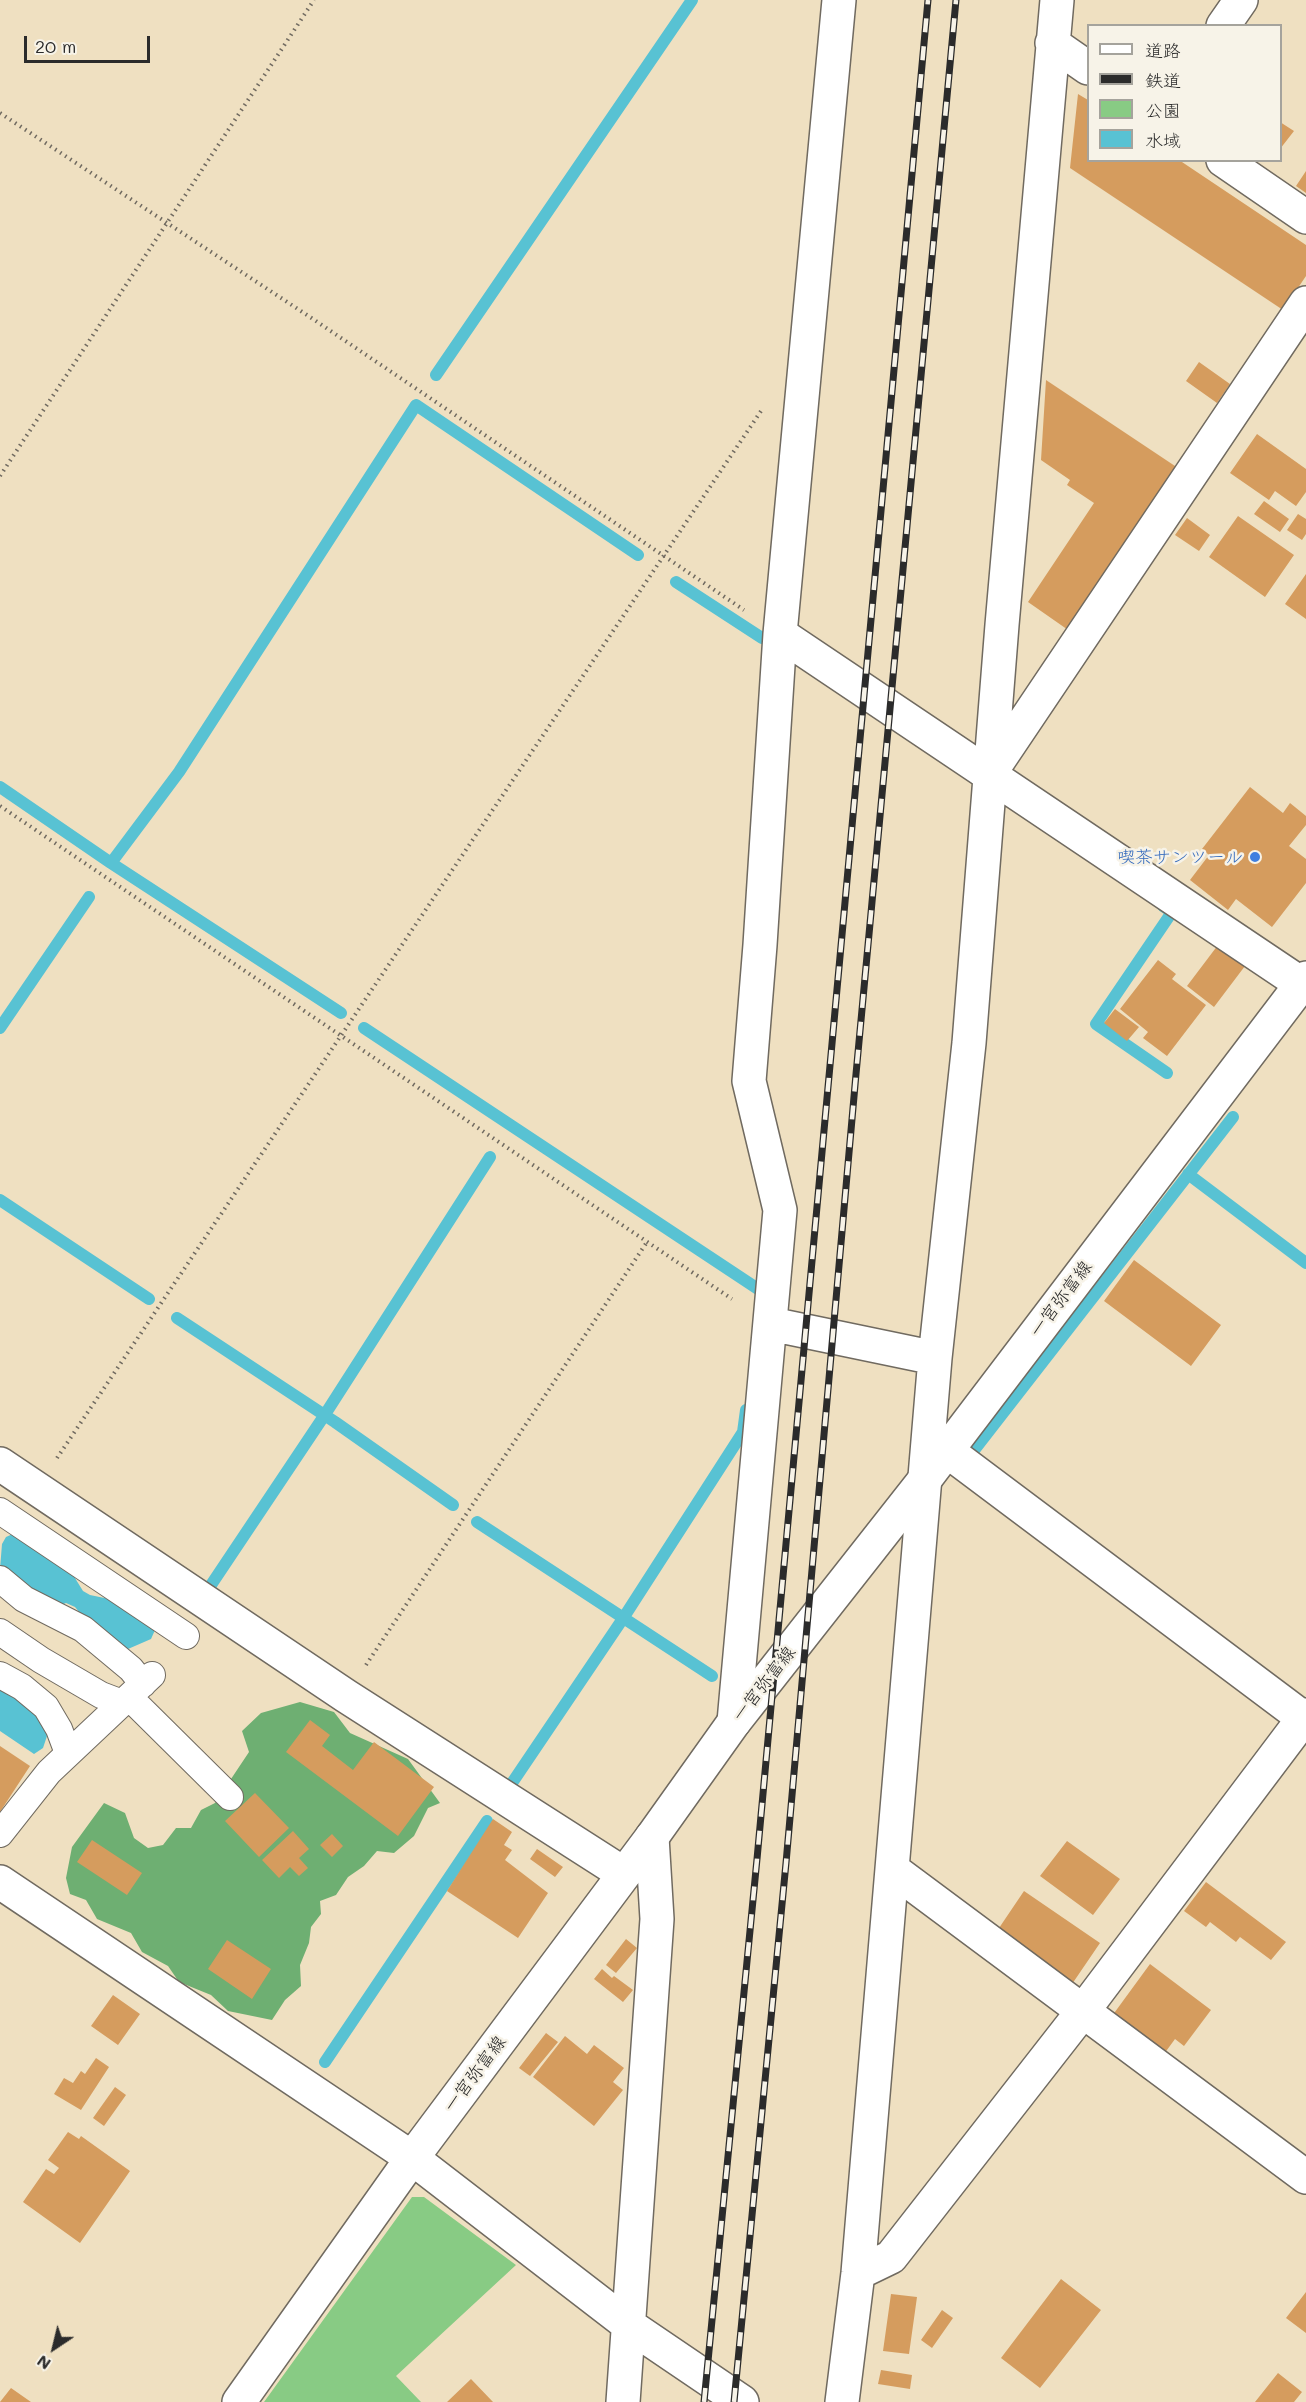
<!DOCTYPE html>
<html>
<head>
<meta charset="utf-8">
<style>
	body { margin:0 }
	#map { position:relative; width:1306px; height:2402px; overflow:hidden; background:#efe0c1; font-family:Mali,"Klee One",sans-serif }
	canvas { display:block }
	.legend { position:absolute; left:1087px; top:24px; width:195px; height:138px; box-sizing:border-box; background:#f7f3e8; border:2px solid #a5a39c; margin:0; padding:8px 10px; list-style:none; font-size:18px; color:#2b2b2b }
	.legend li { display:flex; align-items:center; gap:12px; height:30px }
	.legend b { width:30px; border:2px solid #a5a39c }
	.north { position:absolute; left:24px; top:2318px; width:60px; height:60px; -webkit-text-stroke:4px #f7f3e8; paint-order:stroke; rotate:215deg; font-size:16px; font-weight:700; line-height:24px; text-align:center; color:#2b2b2b }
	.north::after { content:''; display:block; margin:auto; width:21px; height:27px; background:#2b2b2b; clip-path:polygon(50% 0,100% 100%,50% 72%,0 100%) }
	.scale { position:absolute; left:24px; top:36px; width:126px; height:27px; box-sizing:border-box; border:3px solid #2b2b2b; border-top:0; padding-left:8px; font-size:18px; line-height:21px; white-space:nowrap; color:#2b2b2b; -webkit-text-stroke:4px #f7f3e8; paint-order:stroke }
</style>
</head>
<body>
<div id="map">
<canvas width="1306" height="2402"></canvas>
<ul class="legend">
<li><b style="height:8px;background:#fff"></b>道路</li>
<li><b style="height:8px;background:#2b2b2b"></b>鉄道</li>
<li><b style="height:16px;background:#88cb84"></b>公園</li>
<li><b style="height:16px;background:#58c2d3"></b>水域</li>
</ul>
<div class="north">N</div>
<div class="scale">20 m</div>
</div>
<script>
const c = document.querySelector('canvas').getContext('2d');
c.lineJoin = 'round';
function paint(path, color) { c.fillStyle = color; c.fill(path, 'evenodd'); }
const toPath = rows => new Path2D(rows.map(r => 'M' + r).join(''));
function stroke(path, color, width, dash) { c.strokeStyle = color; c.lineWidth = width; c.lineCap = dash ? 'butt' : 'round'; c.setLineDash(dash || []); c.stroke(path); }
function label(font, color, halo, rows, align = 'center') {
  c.font = font + ' Mali,"Klee One",sans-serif'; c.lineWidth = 5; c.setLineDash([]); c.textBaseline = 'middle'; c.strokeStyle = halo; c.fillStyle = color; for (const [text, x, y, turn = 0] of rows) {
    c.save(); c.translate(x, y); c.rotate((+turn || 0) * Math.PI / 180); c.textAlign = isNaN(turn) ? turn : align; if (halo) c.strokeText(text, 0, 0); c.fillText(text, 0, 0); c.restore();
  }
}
paint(toPath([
	[412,2197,424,2197,516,2265,396,2376,421,2402,264,2402]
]), '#88cb84');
paint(toPath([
	[300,1702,334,1712,350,1733,408,1759,440,1803,428,1808,414,1836,394,1853,377,1851,364,1866,348,1877,336,1895,320,1901,321,1914,311,1927,309,1943,300,1965,301,1986,285,2000,272,2020,228,2011,211,1995,179,1982,168,1966,142,1952,131,1933,97,1919,86,1900,70,1894,66,1878,72,1847,104,1803,125,1813,134,1838,148,1848,163,1845,176,1828,191,1828,201,1810,215,1803,249,1752,242,1731,261,1713]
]), '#6eaf72');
paint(toPath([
	[15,1533,70,1570,83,1591,90,1595,114,1600,155,1630,151,1639,128,1649,117,1648,91,1626,75,1607,66,1603,57,1607,0,1569,2,1544,6,1537],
	[0,1683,32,1705,44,1724,47,1736,43,1748,34,1754,0,1731]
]), '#58c2d3');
stroke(toPath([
	[436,375,692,0],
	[676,582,762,638],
	[0,787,111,863,341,1013],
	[111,863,179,772,416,405,638,555],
	[1163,906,1172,912,1096,1024,1167,1073],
	[0,1028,89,897],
	[364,1028,758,1289],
	[1188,1174,1306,1263],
	[0,1200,149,1299],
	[177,1318,335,1422,453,1505],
	[971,1454,1233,1117],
	[477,1522,712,1676],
	[211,1585,324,1416,490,1157],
	[512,1783,624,1617,743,1432,746,1410],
	[325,2062,487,1821]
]), '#58c2d3', 12);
paint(toPath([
	[1078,94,1088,100,1088,160,1179,160,1306,245,1306,276,1283,310,1070,168],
	[1280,122,1294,131,1280,149],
	[1306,171,1306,193,1296,186],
	[1199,362,1230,384,1217,403,1186,381],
	[1046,380,1181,470,1071,632,1028,602,1094,503,1067,485,1070,480,1041,460],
	[1257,434,1306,469,1306,492,1296,506,1275,491,1269,500,1230,473],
	[1264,501,1289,519,1280,532,1254,514],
	[1298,514,1306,519,1306,534,1302,540,1287,530],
	[1238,516,1294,555,1265,597,1209,557],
	[1187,518,1210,535,1199,551,1175,535],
	[1306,574,1306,619,1285,604],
	[1250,787,1283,813,1290,803,1306,816,1306,825,1289,846,1306,859,1306,883,1272,927,1236,899,1228,910,1190,880,1209,855,1202,849],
	[1218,945,1245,966,1214,1007,1187,986],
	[1158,960,1176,974,1172,979,1206,1005,1167,1056,1143,1038,1148,1032,1120,1009],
	[1115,1009,1139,1027,1127,1041,1104,1023],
	[1134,1260,1221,1325,1191,1366,1104,1301],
	[310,1720,330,1735,322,1746,353,1770,374,1742,434,1787,398,1836,286,1752],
	[0,1746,30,1766,0,1812],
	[255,1793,289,1828,259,1857,225,1821],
	[493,1819,512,1832,504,1845,512,1850,505,1860,548,1893,518,1938,447,1891],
	[293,1831,309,1849,299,1858,308,1868,299,1876,290,1867,279,1878,262,1860],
	[332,1834,343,1846,332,1857,320,1845],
	[92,1840,142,1873,127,1895,77,1862],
	[1067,1841,1120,1879,1093,1915,1040,1876],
	[537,1849,563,1867,555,1877,530,1859],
	[1206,1882,1286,1942,1271,1960,1240,1937,1236,1942,1210,1922,1206,1927,1184,1911],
	[1024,1891,1100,1943,1070,1987,997,1931],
	[626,1939,637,1948,616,1973,606,1965],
	[227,1940,271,1969,252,1999,208,1969],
	[1150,1964,1211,2010,1184,2046,1175,2039,1164,2054,1112,2016],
	[602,1969,612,1978,614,1976,633,1990,623,2002,594,1979],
	[113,1995,140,2014,118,2045,91,2026],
	[546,2033,558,2042,530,2076,519,2068],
	[565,2036,587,2054,594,2045,624,2068,613,2082,623,2090,594,2126,533,2077],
	[96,2058,109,2067,81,2110,54,2094,64,2078,73,2083,81,2071,85,2074],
	[115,2087,126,2095,104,2126,93,2118],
	[68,2132,79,2139,81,2136,130,2171,80,2243,23,2202,46,2169,54,2174,59,2168,48,2160],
	[1061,2279,1101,2310,1040,2388,1001,2358],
	[1306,2292,1306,2333,1286,2318],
	[891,2294,917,2297,909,2354,883,2351],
	[942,2310,953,2318,932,2348,921,2340],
	[881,2370,912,2375,910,2389,878,2384],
	[1278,2373,1302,2392,1294,2402,1255,2402],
	[471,2379,493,2402,447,2402],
	[11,2388,31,2402,0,2402]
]), '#d59c5e');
const lane = toPath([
	[0,1511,186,1636],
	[0,1579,24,1599,83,1629,131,1669,143,1684],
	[0,1632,41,1660,101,1695,122,1703],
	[0,1675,22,1687,46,1707,59,1729,68,1753],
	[129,1697,230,1797],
	[0,1834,49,1772,152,1675]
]);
const street = toPath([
	[1223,26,1241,0],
	[1052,43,1088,68],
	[1223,160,1306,217],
	[780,634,1306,987],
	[990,773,1306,303],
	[771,1324,935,1358],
	[946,1450,1306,1720],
	[0,1464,346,1696,624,1874],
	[734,1722,780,1210,749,1081,760,945,780,634,839,0],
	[892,1869,1306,2177],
	[412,2158,630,2326,742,2402],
	[858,2273,891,2257,1083,2011,1306,1715],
	[623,2402,657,1919,652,1837],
	[842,2402,858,2273,935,1358,969,1043,1002,625,1057,0]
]);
const secondary = toPath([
	[0,1882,412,2158],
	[239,2402,412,2158,652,1837,734,1722,926,1478,1306,978]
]);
stroke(lane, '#706a60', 28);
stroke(street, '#706a60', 36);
stroke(secondary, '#706a60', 36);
stroke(toPath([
	[0,113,310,317,744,610],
	[0,476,314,0],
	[0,806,732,1299],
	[57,1458,761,411],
	[366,1665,647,1242]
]), '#706a60', 4, [1.5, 4.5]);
stroke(lane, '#fff', 26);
stroke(street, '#fff', 33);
stroke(secondary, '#fff', 33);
const rail = toPath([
	[704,2402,757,1859,928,0],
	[734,2402,786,1863,856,1074,956,0]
]);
stroke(rail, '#2b2b2b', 7);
stroke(rail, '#f7f3e8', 4.5, [14]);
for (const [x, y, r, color] of [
	[1255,857,6,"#3f7fe0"]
]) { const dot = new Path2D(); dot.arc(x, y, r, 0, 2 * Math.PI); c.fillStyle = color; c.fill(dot); stroke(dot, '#f7f3e8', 2); }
label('18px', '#366cbe', '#f7f3e8', [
	["喫茶サンツール",1243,857]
], 'right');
label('18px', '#2b2b2b', '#f7f3e8', [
	["一宮弥富線",1061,1299,-53],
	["一宮弥富線",764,1684,-52],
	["一宮弥富線",475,2074,-53]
]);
</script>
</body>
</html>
